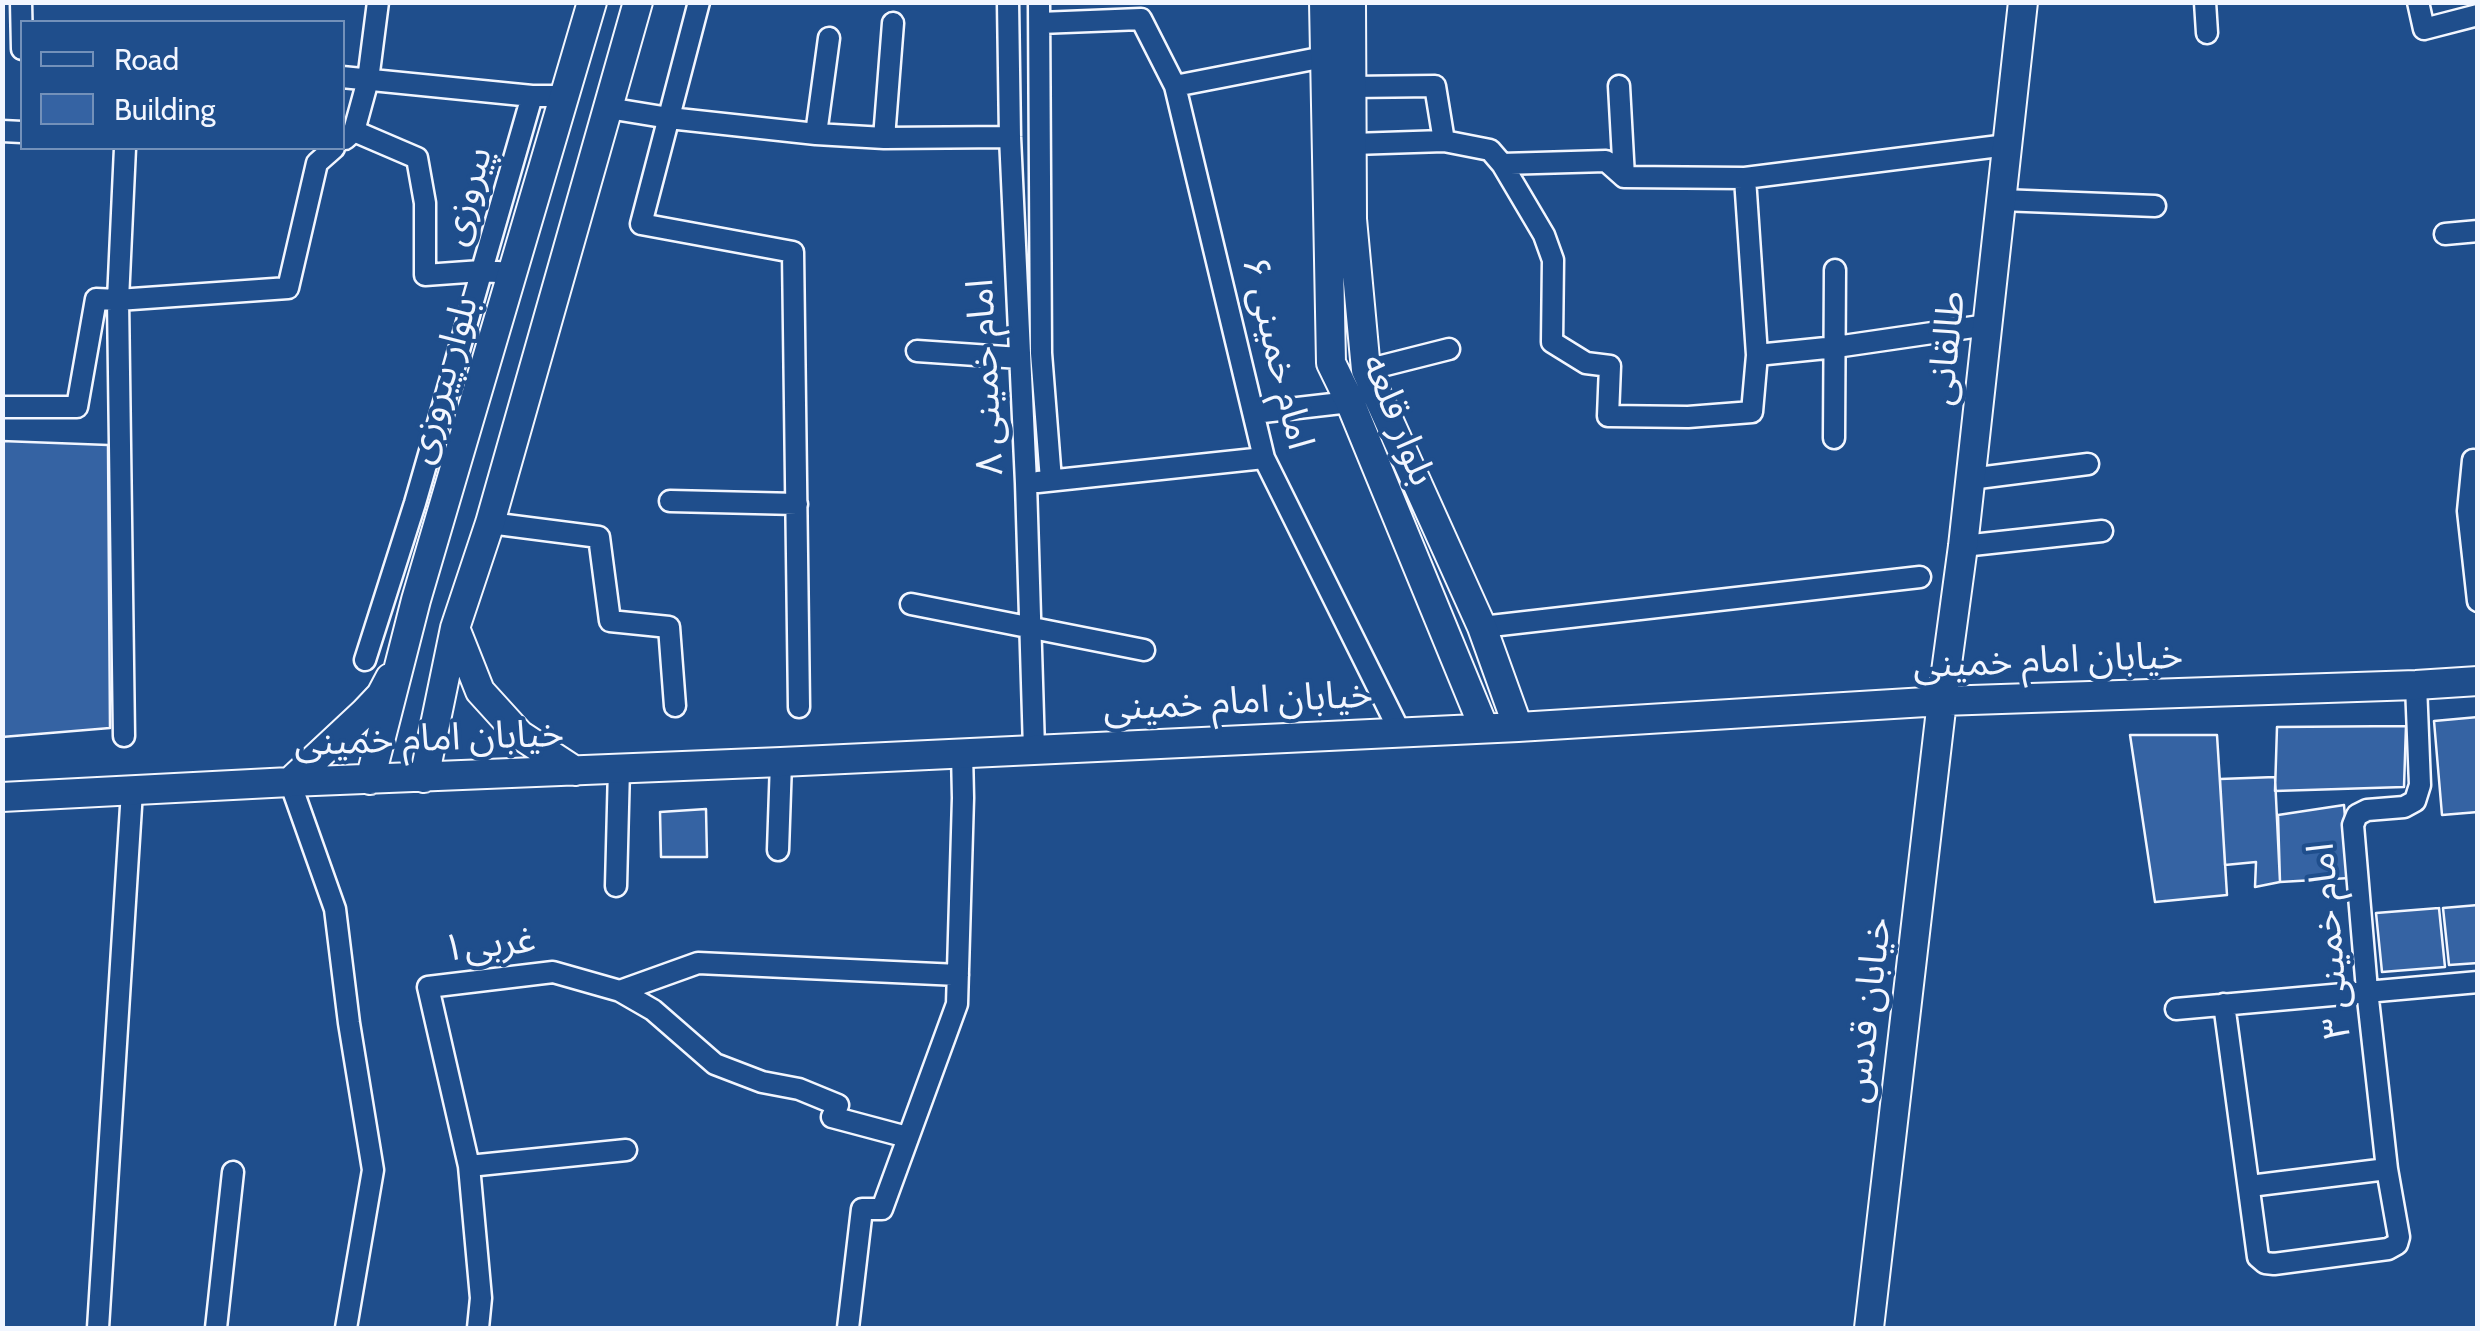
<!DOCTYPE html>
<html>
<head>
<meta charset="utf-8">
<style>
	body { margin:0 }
	#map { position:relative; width:2480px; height:1331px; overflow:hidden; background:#1f4e8c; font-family:Cabin,sans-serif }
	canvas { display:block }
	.frame { position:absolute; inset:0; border:5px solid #f2f6ff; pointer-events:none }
	.legend { position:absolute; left:20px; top:20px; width:325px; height:130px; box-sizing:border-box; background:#1f4e8c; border:2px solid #7391ba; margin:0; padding:12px 18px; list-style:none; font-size:30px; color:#f2f6ff }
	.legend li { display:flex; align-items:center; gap:20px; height:50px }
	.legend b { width:50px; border:2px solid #7391ba }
</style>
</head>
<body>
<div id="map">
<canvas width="2480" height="1331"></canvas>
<div class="frame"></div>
<ul class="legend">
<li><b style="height:12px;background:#1f4e8c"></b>Road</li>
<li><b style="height:28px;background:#3563a3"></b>Building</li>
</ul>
</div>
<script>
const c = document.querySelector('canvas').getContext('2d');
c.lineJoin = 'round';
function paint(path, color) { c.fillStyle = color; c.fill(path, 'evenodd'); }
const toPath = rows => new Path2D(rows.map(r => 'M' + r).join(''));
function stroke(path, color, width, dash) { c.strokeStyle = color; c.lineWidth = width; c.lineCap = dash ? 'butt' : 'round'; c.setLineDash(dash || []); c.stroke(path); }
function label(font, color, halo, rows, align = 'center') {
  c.font = font + ' Cabin,"Noto Sans Arabic",sans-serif'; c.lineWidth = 8; c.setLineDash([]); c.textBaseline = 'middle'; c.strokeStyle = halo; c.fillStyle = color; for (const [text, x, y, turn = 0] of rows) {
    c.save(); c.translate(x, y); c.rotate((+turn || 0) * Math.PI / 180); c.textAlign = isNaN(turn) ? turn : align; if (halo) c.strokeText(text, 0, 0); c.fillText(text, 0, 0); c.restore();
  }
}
const building = toPath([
	[2,441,108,445,110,728,2,737,2,441],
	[2478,717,2478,812,2442,815,2434,721,2478,717],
	[2406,726,2404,787,2275,791,2277,727,2406,726],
	[2130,735,2217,735,2227,895,2155,902,2130,735],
	[2275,777,2280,882,2255,887,2256,862,2225,865,2220,779,2275,777],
	[2344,805,2350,878,2280,882,2278,815,2344,805],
	[706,809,707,857,661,857,660,812,706,809],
	[2478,905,2478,963,2449,965,2443,908,2478,905],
	[2439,908,2445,967,2382,972,2376,913,2439,908]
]);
paint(building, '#3563a3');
stroke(building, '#f2f6ff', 2.5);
const street = toPath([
	[21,2,22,49],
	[699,2,641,224,793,252,799,707],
	[1008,2,1010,137,1026,483,1034,749],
	[1039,2,1041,353,1051,480],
	[2205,2,2207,33],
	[2418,2,2424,29,2478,15],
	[1040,23,1141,19,1175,86,1264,458,1400,732],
	[342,77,532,96,565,96],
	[1175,86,1324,57],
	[1619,86,1624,177],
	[1351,87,1435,86,1444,141],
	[608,108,669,118,816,134,884,138,1010,137],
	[2,131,22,132],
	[354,131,417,158,425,203,425,275,481,271,513,273],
	[816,134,829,38],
	[884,138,893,23],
	[345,139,354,131,368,80,378,2],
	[1353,144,1444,141,1490,150,1502,164,1606,161,1624,177,1745,178,2007,145],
	[1502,164,1544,235,1553,260,1552,342,1586,363,1610,366,1608,416,1688,417,1752,412,1757,355,1745,178],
	[2001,200,2155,206],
	[2445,234,2478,231],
	[917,351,1020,358],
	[1757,355,1836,347,1987,325],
	[1366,370,1449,349],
	[2,407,77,407,96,299,118,300,288,288,317,163,334,148],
	[1254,413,1350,402],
	[1834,438,1835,270],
	[2473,460,2468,511,2478,601],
	[1970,479,2088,464],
	[1038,482,1264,458],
	[670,501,797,504],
	[490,523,599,537,610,621,669,627,675,706],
	[1963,546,2102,531],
	[911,604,1144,650],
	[1482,627,1920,577],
	[365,660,415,503,532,96],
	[124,736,118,300,125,148],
	[290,782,335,909,349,1023,373,1170,346,1328],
	[778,850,781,762],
	[616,886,619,768],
	[620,991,653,1010,715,1064,762,1082,799,1089,838,1105,832,1117,907,1137],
	[2224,1004,2258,1257,2265,1263,2274,1264,2388,1249,2397,1244,2399,1237,2387,1169,2367,990,2353,825,2357,815,2367,810,2404,807,2415,801,2420,785,2416,685],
	[2176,1009,2478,982],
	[469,1166,626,1150],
	[2250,1186,2387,1169],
	[98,1328,132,791],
	[216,1328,233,1172],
	[478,1328,481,1298,469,1166,428,987,553,972,620,991,698,963,958,975],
	[848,1328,862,1209,882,1209,957,1004,963,798,962,752]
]);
const secondary = toPath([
	[1324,2,1331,363,1350,402,1484,728],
	[1351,2,1352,219,1366,370,1482,627,1518,727],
	[455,628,480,691,520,735,575,771],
	[424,778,455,628,490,523,638,2],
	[370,780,416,600,592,2],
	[290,782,364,713,381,695,390,678],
	[2,797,290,782,781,762,1518,727,1942,701,2416,685,2478,681],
	[1869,1328,1942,701,1963,546,2023,2]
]);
stroke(street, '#f2f6ff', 25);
stroke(secondary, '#f2f6ff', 32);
stroke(street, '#1f4e8c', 20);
stroke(secondary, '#1f4e8c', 28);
label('38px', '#f2f6ff', '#1f4e8c', [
	["پیروزی",467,196,-74],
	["طالقانی",1947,348,-84],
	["امام خمینی ۶",1277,353,76],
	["امام خمینی ۸",986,377,-93],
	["بلوار پیروزی",443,380,-74],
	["بلوار قلعه",1398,420,68],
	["خیابان امام خمینی",2048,661,-2],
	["خیابان امام خمینی",1238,702,-3],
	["خیابان امام خمینی",429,739,-2],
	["امام خمینی ۳",2330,941,-95],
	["غربی۱",489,945,-6],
	["خیابان قدس",1868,1010,-83]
]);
</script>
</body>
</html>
